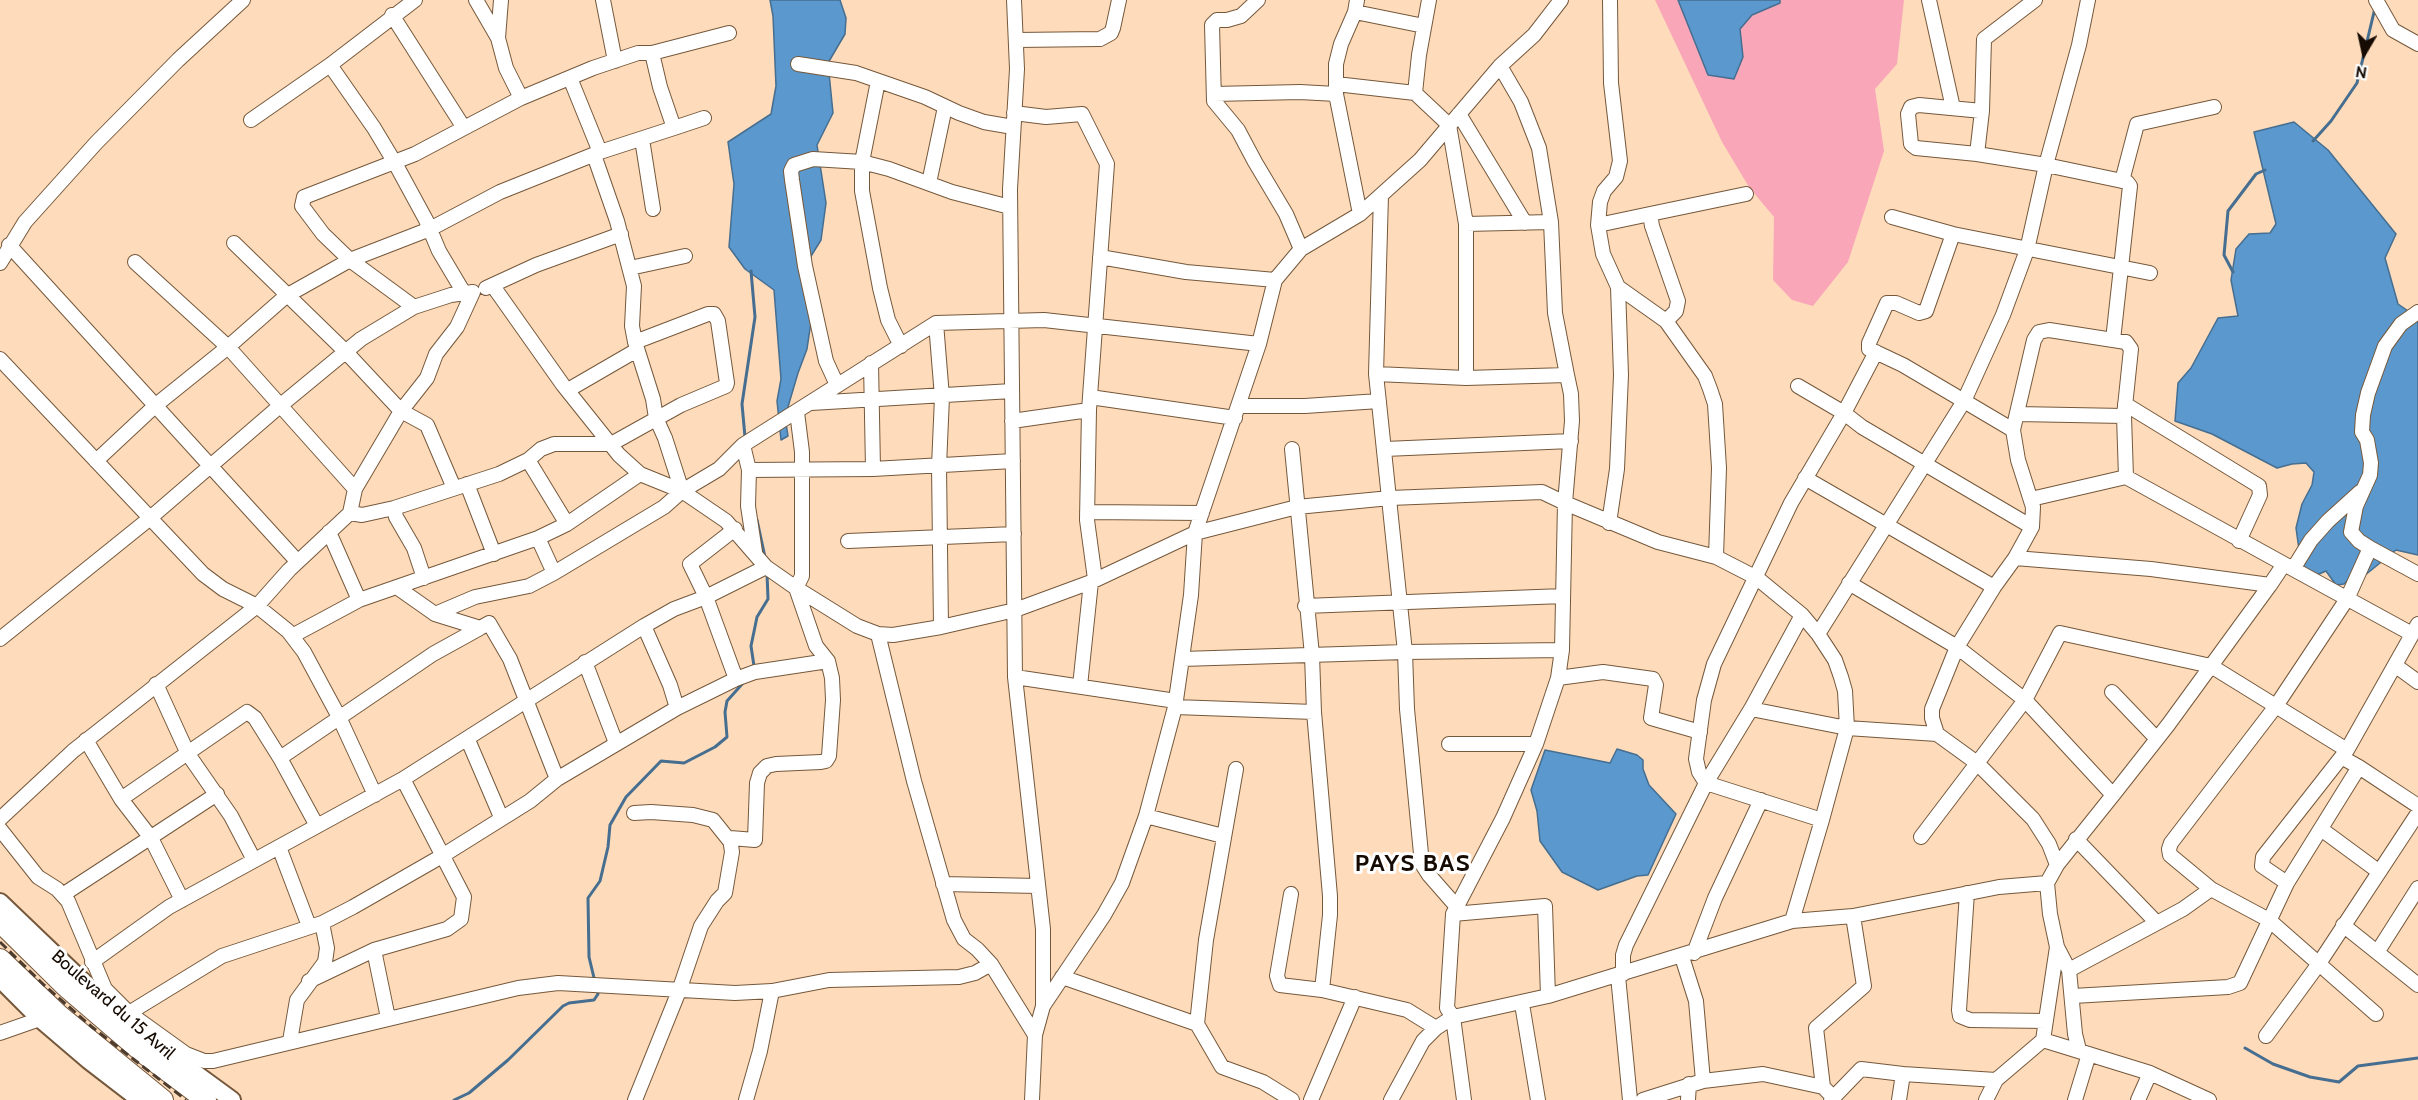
<!DOCTYPE html>
<html>
<head>
<meta charset="utf-8">
<style>
	body { margin:0 }
	#map { position:relative; width:2418px; height:1100px; overflow:hidden; background:#fedcbb; font-family:Cabin,sans-serif }
	canvas { display:block }
	.north { position:absolute; left:2334px; top:24px; width:60px; height:60px; -webkit-text-stroke:4px #fff; paint-order:stroke; rotate:189deg; font-size:16px; font-weight:700; line-height:24px; text-align:center; color:#160b02 }
	.north::after { content:''; display:block; margin:auto; width:21px; height:27px; background:#160b02; clip-path:polygon(50% 0,100% 100%,50% 72%,0 100%) }
</style>
</head>
<body>
<div id="map">
<canvas width="2418" height="1100"></canvas>
<div class="north">N</div>
</div>
<script>
const c = document.querySelector('canvas').getContext('2d');
c.lineJoin = 'round';
function paint(path, color) { c.fillStyle = color; c.fill(path, 'evenodd'); }
const toPath = rows => new Path2D(rows.map(r => 'M' + r).join(''));
function stroke(path, color, width, dash) { c.strokeStyle = color; c.lineWidth = width; c.lineCap = dash ? 'butt' : 'round'; c.setLineDash(dash || []); c.stroke(path); }
function label(font, color, halo, rows, align = 'center') {
  c.font = font + ' Cabin,sans-serif'; c.lineWidth = 6; c.setLineDash([]); c.textBaseline = 'middle'; c.strokeStyle = halo; c.fillStyle = color; for (const [text, x, y, turn = 0] of rows) {
    c.save(); c.translate(x, y); c.rotate((+turn || 0) * Math.PI / 180); c.textAlign = isNaN(turn) ? turn : align; if (halo) c.strokeText(text, 0, 0); c.fillText(text, 0, 0); c.restore();
  }
}
paint(toPath([
	[1655,0,1904,0,1897,64,1875,89,1884,151,1848,262,1813,306,1792,300,1773,280,1774,217,1749,187,1722,142]
]), '#f9a7b8');
const water = toPath([
	[770,0,840,0,846,18,845,34,828,63,833,113,817,145,826,203,821,240,808,261,811,322,807,349,798,373,785,417,788,436,781,440,777,401,781,379,774,290,745,269,729,247,734,184,728,142,771,114,776,86,773,16,770,0],
	[1678,0,1780,0,1780,3,1752,15,1740,29,1743,57,1734,79,1708,75,1678,0],
	[2294,122,2328,150,2396,234,2385,258,2398,304,2418,318,2418,555,2396,550,2364,576,2349,579,2344,584,2336,585,2326,571,2310,578,2302,571,2296,528,2302,504,2312,485,2314,472,2306,463,2292,464,2277,468,2212,434,2175,421,2178,383,2191,368,2218,318,2238,316,2231,280,2236,249,2249,234,2270,233,2276,224,2254,132,2294,122],
	[1617,749,1637,755,1643,760,1643,769,1649,785,1676,814,1648,875,1637,876,1598,890,1562,872,1540,841,1537,811,1531,790,1545,750,1610,763,1617,749]
]);
paint(water, '#5a98cd');
stroke(water, '#466e90', 1.5);
stroke(toPath([
	[2313,141,2331,121,2357,83,2375,8],
	[2233,272,2224,255,2228,211,2256,174,2265,170],
	[745,437,742,404,755,317,751,271],
	[757,520,765,557],
	[754,666,751,646,757,617,768,599,767,573],
	[595,982,589,957,588,898,600,881,608,847,610,825,626,797,661,761,684,763,715,747,727,737,725,712,727,701,744,682],
	[2245,1048,2273,1064,2310,1077,2339,1082,2358,1066,2418,1058],
	[454,1100,469,1093,508,1060,563,1006,569,1003,594,1000,598,994,596,988]
]), '#466e90', 3);
const minor = toPath([
	[476,0,498,38],
	[501,0,498,38,506,68,521,98],
	[603,0,615,61],
	[1014,0,1017,69,1010,189,1015,677,1043,929,1043,1006,1035,1035,1032,1100],
	[1258,0,1241,16,1227,20,1217,20,1212,25,1214,101,1238,130,1255,162,1286,214,1301,249],
	[1357,0,1355,12,1341,44,1336,64,1336,94,1360,214],
	[1429,0,1419,55,1415,93,1449,125,1466,224,1466,378],
	[1929,0,1953,108],
	[2376,0,2393,30,2418,44],
	[1355,12,1424,26],
	[392,15,464,128,415,154,304,197,302,206,323,234,350,260,414,307],
	[1016,40,1100,39,1111,33,1113,28,1119,0],
	[798,64,856,73,925,97,959,113,984,122,1013,127],
	[330,65,374,128,395,163,426,220,439,251,464,293],
	[570,78,600,152],
	[878,81,862,162,862,191,880,288,888,320,901,346],
	[1336,84,1415,93],
	[1214,94,1300,92,1336,94],
	[1982,111,1919,105,1911,107,1908,114,1911,144,1916,148,1977,154,2046,165,2127,182,2130,186,2113,340,2126,342,2131,349,2124,416,2126,477,2031,499],
	[1014,113,1046,117,1082,114,1107,164,1089,410,1087,520,1095,579],
	[1459,114,1525,223],
	[251,120,330,65,415,0],
	[464,128,521,98,593,68,638,53,652,53,729,33],
	[674,128,704,118],
	[642,139,653,209],
	[1977,154,1982,111,1984,39,2035,0],
	[2122,181,2137,124,2214,107],
	[929,183,945,107],
	[1381,195,1376,374,1405,652,1407,709,1422,864,1429,875,1457,907],
	[1892,217,1953,234],
	[1466,224,1551,222],
	[1598,225,1650,214],
	[234,243,345,351,401,411,355,489,350,513],
	[9,245,297,561],
	[1100,257,1186,272,1275,280],
	[135,262,228,347,355,489],
	[0,263,25,222,96,143,178,60,243,0],
	[630,268,685,256],
	[493,286,563,385,619,455,640,474,682,491,726,521,766,567,796,588,857,626,878,634,893,635,941,627,1015,610,1091,582,1195,533,1297,507,1390,498,1542,492,1565,503,1572,421,1571,394,1567,375],
	[1618,287,1666,321,1705,376,1710,389,1715,404,1719,468,1716,557,1757,578,1802,615,1818,634,1835,660,1841,677,1845,691,1847,728,1822,820,1792,921],
	[486,288,536,265,621,234],
	[1666,321,1676,311,1678,301,1652,226,1650,214,1746,194],
	[936,323,942,397,939,466,941,627],
	[0,359,203,574,223,589,257,606,288,631,304,652,339,717,375,795],
	[871,363,873,469],
	[1376,374,1466,378,1567,375,1555,313,1551,222,1539,148,1521,102,1500,66],
	[837,385,826,361,805,266,792,180,791,171,794,165,813,159,862,162,889,169,952,192,1010,207],
	[1798,386,1844,413,1862,427,2032,527],
	[568,390,637,350],
	[1090,397,1235,418],
	[811,403,1012,391],
	[2125,404,2259,486,2260,495,2239,541],
	[1239,406,1305,406,1379,401],
	[2017,414,2124,416],
	[1012,421,1089,410],
	[2013,430,1964,401,2003,315,2027,250,2046,165,2079,45,2088,0],
	[1292,449,1312,655,1314,712,1330,896,1330,915,1322,990],
	[1385,449,1571,441],
	[528,460,567,524],
	[96,461,156,405,228,347,286,296,350,260,430,229,500,192,600,152,674,128,660,87,652,53],
	[749,470,873,469,1013,461],
	[2126,477,2284,564],
	[1805,478,1994,587],
	[467,484,494,554],
	[682,491,719,469,743,445],
	[394,508,396,517,414,548,424,578],
	[1087,512,1202,513],
	[1609,523,1617,469,1621,375,1618,287,1603,254,1598,225,1600,202,1604,191,1616,177,1620,161,1611,83,1610,0],
	[735,529,690,564,706,597,736,679],
	[329,532,359,600],
	[538,538,554,573,664,507,682,491,665,438,656,418,653,399,635,342,632,326,634,286,617,221,594,155],
	[848,541,1014,534],
	[2370,548,2359,541,2351,532,2356,506,2370,475,2371,463,2367,440,2362,432,2363,415,2368,393,2385,346,2401,324,2418,312],
	[755,552,748,506,749,470,743,445,936,323,1044,320,1259,344],
	[2015,558,2151,569,2270,585,2168,725,2113,795],
	[2293,569,2311,540,2328,521,2360,492],
	[1849,583,1957,647,2025,700,2113,795,2057,865],
	[2270,585,2284,564,2412,634],
	[398,588,435,614,480,628,489,623,510,659,557,779],
	[1305,606,1563,596],
	[435,614,475,597,529,586,554,573],
	[644,626,670,685,677,708],
	[878,634,914,781,954,920,964,939,977,949,991,964,1035,1035],
	[1818,634,1964,401,1903,365,1869,349,1869,343,1887,303,1896,303,1919,313,1926,311,1953,234,2150,273],
	[292,636,359,600,538,538,567,524,640,474],
	[0,639,149,519,281,405,361,339,414,307,451,295,473,292,457,327,436,354,427,378,401,411,427,425,454,488],
	[1182,659,1405,652,1562,650],
	[585,662,616,743],
	[2396,666,2418,682],
	[1015,677,1176,701],
	[1558,678,1603,672,1653,679,1656,685,1651,718,1700,732],
	[156,684,188,754,231,816,254,860],
	[1080,686,1091,582],
	[2112,692,2157,739],
	[1175,707,1314,712],
	[1751,709,1802,615],
	[1937,734,1932,718,1932,709,1957,647,1994,587,2015,558,2032,527,2033,507,2018,460,2013,430,2034,340,2039,332,2049,330,2113,340],
	[86,740,121,799,151,838,182,900],
	[468,740,501,817],
	[1449,744,1536,744],
	[2347,750,2418,624],
	[280,758,433,654,480,628],
	[2359,767,2418,806],
	[1236,769,1206,940,1197,1024,1222,1067,1263,1082,1292,1100],
	[121,799,247,712,255,718,280,758,317,826],
	[634,813,651,812,693,815,713,820,729,840],
	[1146,816,1223,836],
	[0,819,73,751,257,606,289,570,350,513,362,515,394,508,499,474,528,460,541,449,554,444,611,444,681,405,726,386,727,383,718,321,714,314,708,314,635,342],
	[1822,820,1706,783,1699,772,1696,759,1704,700,1714,664,1791,503,1844,413,1876,352],
	[0,829,38,877,57,889,68,901,105,989,129,1013,186,1054,204,1061,213,1061,518,988,558,983,735,993,772,991,829,980,959,977,975,973,991,964],
	[2321,829,2378,871],
	[1921,837,2025,700,2060,633,2211,666,2347,750,2263,857,2262,866,2287,883],
	[2076,839,2157,923,2183,909,2211,889],
	[279,847,309,926],
	[943,884,1038,886],
	[1967,893,1959,1010,1960,1016,1970,1020,2046,1021],
	[64,894,217,794],
	[1291,894,1277,976,1280,985,1322,990,1407,1010,1436,1028],
	[1453,914,1545,906,1548,996],
	[2343,925,2418,985],
	[2057,947,2043,1040,2150,1073,2209,1100],
	[374,950,388,1018],
	[2378,951,2418,888],
	[1694,953,1715,898,1761,800],
	[1682,957,1696,1001,1703,1081],
	[92,962,169,907,403,779,644,626,674,609,706,597,766,567],
	[2069,970,2157,923],
	[1623,974,1623,955,1626,945,1706,783,1751,709,1847,728,1937,734,1977,763,2033,819,2049,844,2057,865,2047,883,2050,914,2057,947,2069,970,2075,1034,2079,1050],
	[1618,976,1630,1100],
	[1062,977,1197,1024],
	[309,981,374,950,447,929,461,919,464,897,403,779],
	[2073,996,2228,987,2240,983,2287,883,2359,767,2343,758],
	[1522,1004,1538,1100],
	[1043,1006,1104,915,1122,883,1146,816,1175,707,1191,595,1195,533,1259,344,1275,280,1301,249,1360,214,1420,160,1500,66,1534,35,1561,0],
	[129,1013,222,956,322,923,353,907,442,856,530,801,557,779,677,708,736,679,755,672,828,661],
	[2376,1014,2269,920,2211,889,2170,855,2169,849,2171,843,2276,706,2347,599,2370,548,2418,574],
	[0,1033,40,1019],
	[2266,1036,2318,965,2418,813],
	[290,1041,297,1000,325,962,327,948,322,923],
	[1823,1087,1816,1028,1864,986,1853,916],
	[635,1100,679,991,701,926,717,901,725,893,732,852,730,838,755,840,757,783,760,773,767,766,776,764,821,762,826,761,829,756,833,700,832,678,828,661,816,646,796,588,802,576,802,452,797,412],
	[746,1100,760,1051,772,991],
	[1311,1100,1355,997],
	[1391,1100,1423,1041,1436,1028,1453,1017,1548,996,1792,921,1853,916,1999,887,2047,883],
	[1464,1100,1453,1017,1447,1008,1453,914,1503,818,1536,744,1558,678,1562,650,1565,503,1658,542,1716,557],
	[1643,1100,1703,1081,1763,1074,1823,1087,1833,1097],
	[1688,1100,1689,1084],
	[1831,1100,1861,1069,1903,1074,1996,1080,2043,1040],
	[1899,1100,1903,1074],
	[1986,1100,1996,1080],
	[2075,1100,2089,1054],
	[2138,1100,2150,1073]
]);
const major = toPath([
	[0,902,95,993,143,1035,232,1100],
	[0,979,40,1019,88,1060,140,1100]
]);
const highway = toPath([
	[0,922,66,987,143,1053,206,1100],
	[0,959,59,1015,163,1100]
]);
stroke(minor, '#75583b', 16);
stroke(major, '#75583b', 20);
stroke(highway, '#75583b', 22);
stroke(minor, '#fff', 14);
stroke(major, '#fff', 16);
stroke(highway, '#fff', 20);
stroke(toPath([
	[0,942,44,985,92,1027,186,1100]
]), '#4e3d2e', 3, [9, 4.5]);
label('18px', '#160b02', '#fff', [
	["Boulevard du 15 Avril",113,1005,41]
]);
c.letterSpacing = '1.5px';
label('bold 24px', '#160b02', '#fff', [
	["PAYS BAS",1413,864]
]);
c.letterSpacing = '0px';
</script>
</body>
</html>
